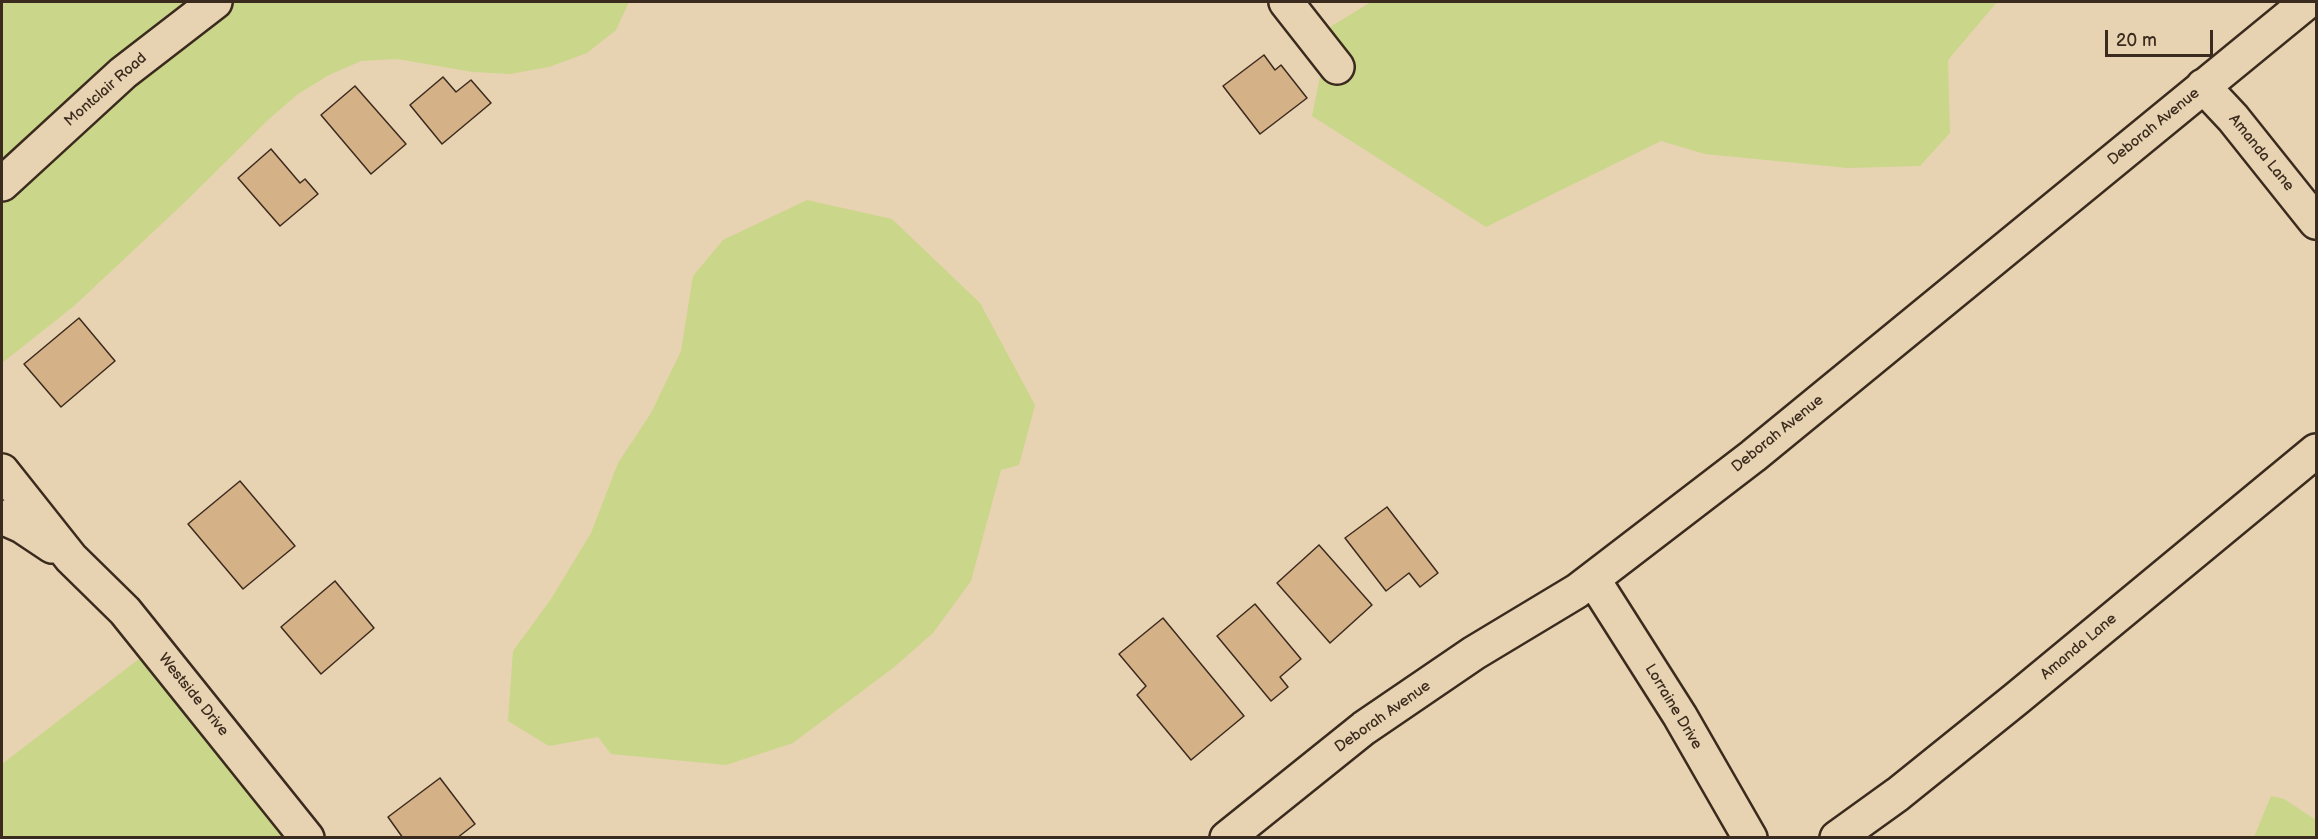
<!DOCTYPE html>
<html>
<head>
<meta charset="utf-8">
<style>
	body { margin:0 }
	#map { position:relative; width:2318px; height:839px; overflow:hidden; background:#e7d3b1; font-family:"Balsamiq Sans",sans-serif }
	canvas { display:block }
	.frame { position:absolute; inset:0; border:3px solid #3b2a1e; pointer-events:none }
	.scale { position:absolute; left:2105px; top:30px; width:108px; height:27px; box-sizing:border-box; border:3px solid #3b2a1e; border-top:0; padding-left:8px; font-size:18px; line-height:21px; white-space:nowrap; color:#3b2a1e; -webkit-text-stroke:4px #e7d3b1; paint-order:stroke }
</style>
</head>
<body>
<div id="map">
<canvas width="2318" height="839"></canvas>
<div class="frame"></div>
<div class="scale">20 m</div>
</div>
<script>
const c = document.querySelector('canvas').getContext('2d');
c.lineJoin = 'round';
function paint(path, color) { c.fillStyle = color; c.fill(path, 'evenodd'); }
const toPath = rows => new Path2D(rows.map(r => 'M' + r).join(''));
function stroke(path, color, width, dash) { c.strokeStyle = color; c.lineWidth = width; c.lineCap = dash ? 'butt' : 'round'; c.setLineDash(dash || []); c.stroke(path); }
function label(font, color, halo, rows, align = 'center') {
  c.font = font + ' "Balsamiq Sans",sans-serif'; c.lineWidth = 4.5; c.setLineDash([]); c.textBaseline = 'middle'; c.strokeStyle = halo; c.fillStyle = color; for (const [text, x, y, turn = 0] of rows) {
    c.save(); c.translate(x, y); c.rotate((+turn || 0) * Math.PI / 180); c.textAlign = isNaN(turn) ? turn : align; if (halo) c.strokeText(text, 0, 0); c.fillText(text, 0, 0); c.restore();
  }
}
paint(toPath([
	[2,2,629,2,616,30,587,53,549,67,510,74,473,72,397,59,361,61,329,75,298,94,269,119,184,203,74,306,2,363],
	[1371,2,1997,2,1948,60,1950,133,1920,166,1848,168,1705,154,1661,141,1486,227,1312,116,1330,27],
	[807,200,892,219,980,303,1035,405,1019,465,1001,470,971,581,933,633,893,668,793,743,726,765,611,754,598,737,549,746,508,721,513,651,551,599,591,533,618,463,651,413,681,351,693,276,723,240],
	[144,655,296,838,2,838,2,764],
	[2271,796,2284,799,2316,820,2316,837,2254,837]
]), '#cad689');
const building = toPath([
	[1264,55,1275,70,1281,65,1307,98,1260,134,1223,86,1264,55],
	[443,77,456,92,471,80,491,103,442,144,410,105,443,77],
	[355,86,406,144,371,174,321,115,355,86],
	[271,149,300,183,305,179,318,194,280,226,238,178,271,149],
	[79,318,115,361,61,407,24,364,79,318],
	[240,481,295,546,243,589,188,524,240,481],
	[1387,507,1438,573,1420,587,1409,573,1386,591,1345,538,1387,507],
	[1319,545,1372,605,1330,643,1277,583,1319,545],
	[335,581,374,628,321,674,281,627,335,581],
	[1255,604,1301,659,1280,677,1288,687,1271,701,1217,636,1255,604],
	[1163,618,1244,716,1191,760,1137,695,1146,686,1119,654,1163,618],
	[440,778,475,824,457,838,403,838,388,817,440,778]
]);
paint(building, '#d5b187');
stroke(building, '#3b2a1e', 1.5);
const minor = toPath([
	[1286,2,1337,67],
	[2203,86,2233,118,2316,222],
	[2,184,123,73,215,2],
	[2,471,71,558,125,611,307,838],
	[2,517,22,526,52,546],
	[1593,579,1680,716,1750,838],
	[1227,838,1364,728,1474,653,1577,591,1753,456,2307,2],
	[1837,838,1898,794,2016,699,2316,451]
]);
stroke(minor, '#3b2a1e', 38);
stroke(minor, '#e7d3b1', 33);
label('15px', '#3b2a1e', '#e7d3b1', [
	["Montclair Road",106,90,-41],
	["Deborah Avenue",2154,127,-39],
	["Amanda Lane",2261,153,51],
	["Deborah Avenue",1778,434,-39],
	["Amanda Lane",2079,647,-40],
	["Westside Drive",193,695,51],
	["Lorraine Drive",1673,707,59],
	["Deborah Avenue",1383,717,-35]
]);
</script>
</body>
</html>
